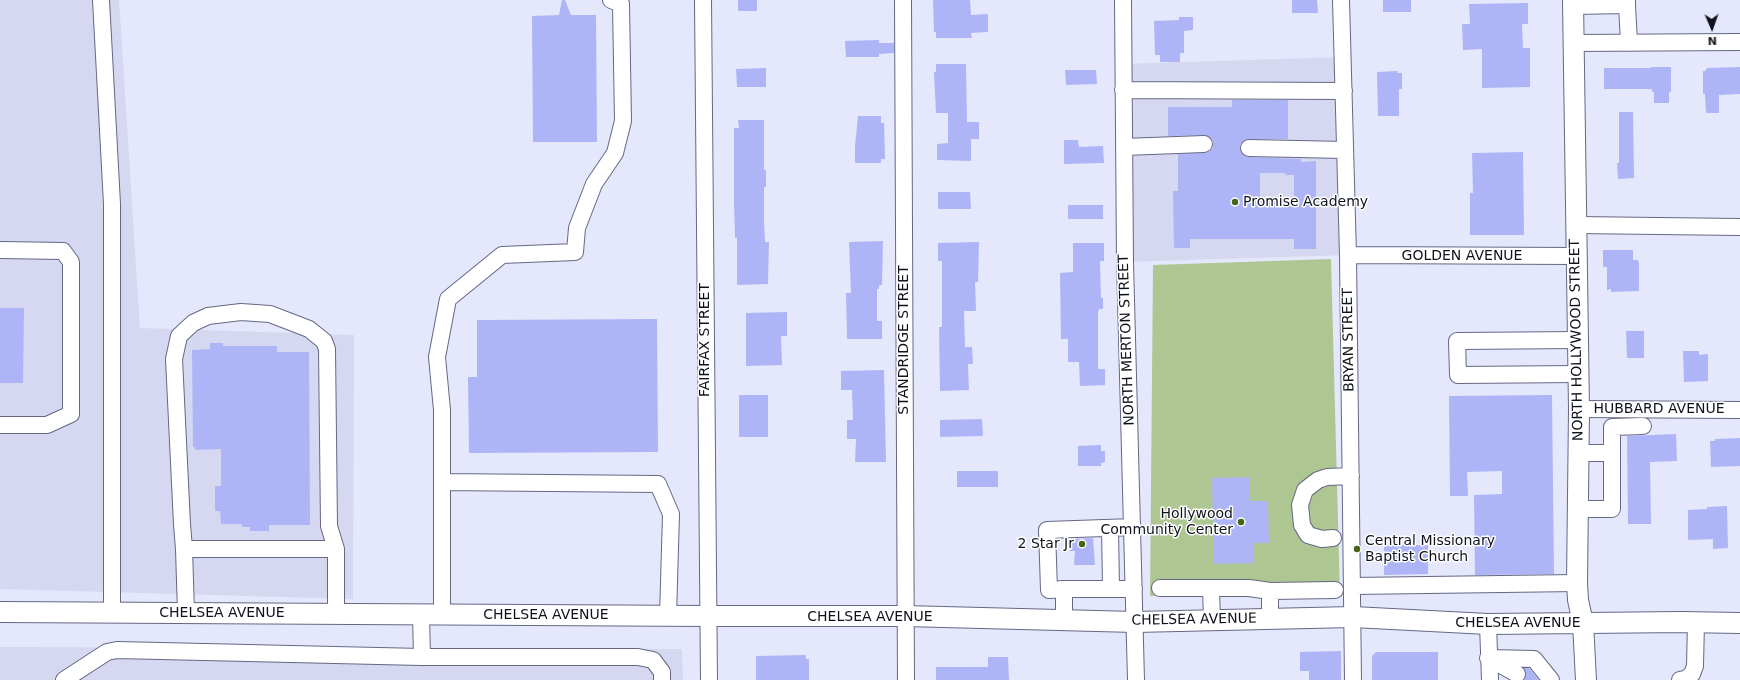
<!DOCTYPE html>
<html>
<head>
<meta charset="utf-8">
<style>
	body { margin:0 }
	#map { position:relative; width:1740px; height:680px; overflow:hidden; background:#e5e8fc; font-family:"DejaVu Sans",sans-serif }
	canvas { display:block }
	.north { position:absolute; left:1692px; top:8px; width:40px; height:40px; -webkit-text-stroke:3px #fff; paint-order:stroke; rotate:178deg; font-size:11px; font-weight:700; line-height:16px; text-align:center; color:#0f111c }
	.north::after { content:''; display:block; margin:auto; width:14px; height:18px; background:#0f111c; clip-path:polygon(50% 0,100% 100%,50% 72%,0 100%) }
</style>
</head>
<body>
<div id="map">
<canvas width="1740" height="680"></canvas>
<div class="north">N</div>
</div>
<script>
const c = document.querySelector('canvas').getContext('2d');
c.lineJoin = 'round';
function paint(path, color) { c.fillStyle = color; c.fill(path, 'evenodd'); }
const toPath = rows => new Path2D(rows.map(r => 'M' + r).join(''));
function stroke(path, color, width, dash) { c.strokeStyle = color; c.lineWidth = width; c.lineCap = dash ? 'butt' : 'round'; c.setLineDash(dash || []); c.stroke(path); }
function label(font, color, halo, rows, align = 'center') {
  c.font = font + ' "DejaVu Sans",sans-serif'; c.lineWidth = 3; c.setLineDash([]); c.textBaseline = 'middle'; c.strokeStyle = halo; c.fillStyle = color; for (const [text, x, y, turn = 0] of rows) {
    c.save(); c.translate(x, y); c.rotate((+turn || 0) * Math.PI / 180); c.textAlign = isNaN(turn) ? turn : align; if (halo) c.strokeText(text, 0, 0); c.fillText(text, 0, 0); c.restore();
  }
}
paint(toPath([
	[0,0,119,0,140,328,354,335,353,599,0,589],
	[1343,57,1348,255,1125,262,1123,64],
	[0,647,682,649,683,680,0,680]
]), '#d5d8f0');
paint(toPath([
	[1331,259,1340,596,1150,596,1153,265]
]), '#aec792');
paint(toPath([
	[562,0,565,0,571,15,596,15,597,142,533,142,532,16,559,15],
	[738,0,757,0,757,11,738,11],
	[933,0,970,0,971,15,988,14,988,32,971,33,972,38,936,38,936,32,934,32],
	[1292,0,1317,0,1318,13,1292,13],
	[1383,0,1411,0,1411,12,1383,12],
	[1528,3,1528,24,1522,24,1523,48,1530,48,1530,87,1482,88,1482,49,1463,50,1462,24,1470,24,1469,4],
	[1179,17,1193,17,1193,30,1184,31,1184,53,1180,53,1180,62,1160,62,1160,55,1155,55,1154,21,1179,20],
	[879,40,879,43,894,43,894,53,879,54,879,57,846,57,845,41],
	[936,64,966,64,967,122,979,122,979,139,971,139,971,161,937,160,937,144,948,143,948,113,936,113,934,72,936,72],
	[1651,67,1671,67,1671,92,1669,92,1669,103,1654,103,1654,92,1652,92,1652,89,1604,89,1604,68,1651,68],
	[1740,67,1740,94,1719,95,1719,113,1706,113,1705,94,1703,94,1703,71,1705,71,1707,68],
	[766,68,766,87,737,87,736,69],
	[1065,70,1096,70,1097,84,1066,85],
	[1398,71,1397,73,1402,73,1402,89,1399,89,1399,116,1378,116,1377,72],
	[1232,100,1288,100,1288,139,1249,139,1241,143,1240,148,1244,156,1248,157,1301,159,1301,162,1316,161,1316,249,1294,249,1294,239,1190,239,1190,248,1174,248,1173,191,1178,191,1178,154,1209,152,1213,148,1213,143,1212,139,1204,135,1168,136,1168,107,1232,107],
	[1260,173,1285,173,1285,175,1294,175,1294,201,1260,201],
	[1619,112,1633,112,1634,178,1618,179,1617,163,1619,163],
	[858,116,881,116,881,123,884,123,885,159,881,159,881,163,855,163,855,146],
	[738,120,764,120,764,170,766,170,766,187,764,187,764,221,765,242,769,242,768,284,737,285,737,238,735,238,734,204,734,128,739,128],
	[1064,140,1078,140,1079,147,1103,146,1104,163,1064,164],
	[1523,152,1524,235,1470,235,1470,193,1473,193,1472,153],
	[938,192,970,192,971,209,938,209],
	[1068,205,1103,205,1103,219,1068,219],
	[883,241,882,285,879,285,879,289,877,289,877,321,882,321,882,339,847,339,846,293,851,293,849,242],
	[979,242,978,282,975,282,976,311,964,311,965,347,972,347,973,364,968,364,969,390,940,391,939,327,942,327,942,261,938,261,938,243],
	[1073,243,1104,243,1104,261,1100,261,1101,298,1103,298,1103,309,1099,309,1098,313,1098,369,1105,369,1105,385,1080,386,1079,362,1068,362,1068,339,1061,339,1060,273,1073,272],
	[1603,250,1633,250,1633,260,1638,260,1639,264,1639,291,1611,292,1611,289,1607,290,1607,267,1603,267],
	[0,308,24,308,23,383,0,383],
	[787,312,787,336,781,336,782,365,746,366,746,313],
	[657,319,658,452,469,453,468,377,477,377,477,320],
	[1626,331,1644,331,1644,358,1627,358],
	[210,343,223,343,223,346,277,346,277,352,309,352,310,525,269,525,269,531,250,531,250,527,242,527,242,524,221,524,220,511,215,511,215,486,221,486,221,449,195,450,195,447,193,447,192,350,210,349],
	[1683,351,1699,351,1699,355,1708,354,1708,381,1684,382],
	[884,370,886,462,855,462,856,439,847,439,847,420,853,420,852,390,841,390,841,371],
	[739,395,768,395,768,437,739,437],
	[1552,395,1554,574,1475,575,1474,495,1502,494,1502,471,1467,472,1468,496,1450,496,1449,396],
	[982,419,983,436,940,437,940,420],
	[1676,434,1677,461,1650,462,1651,524,1628,524,1627,436],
	[1740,438,1740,466,1711,467,1710,441,1715,441,1715,439],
	[1101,445,1101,451,1105,451,1105,462,1101,463,1101,466,1078,466,1078,446],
	[957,471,998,471,998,487,957,487],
	[1249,477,1250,501,1268,501,1269,543,1253,543,1254,563,1214,564,1212,478],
	[1727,506,1728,548,1713,549,1713,539,1688,540,1688,510,1707,509,1707,507],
	[1093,538,1095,565,1074,565,1075,551,1070,551,1071,539],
	[1384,545,1428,545,1428,574,1384,575],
	[1341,651,1341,680,1309,680,1309,671,1300,671,1300,652],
	[1376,652,1438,652,1438,680,1372,680,1372,656],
	[806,655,806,659,809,659,809,680,756,680,756,656],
	[988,657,1008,657,1009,680,936,680,936,667,988,667],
	[1524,668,1529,668,1539,680,1524,680,1526,674]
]), '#adb5f6');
const minor = toPath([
	[101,0,112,204,112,613],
	[703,0,709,680],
	[903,0,906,680],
	[1123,0,1125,262,1136,680],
	[1341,0,1348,255,1353,680],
	[1627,5,1629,43],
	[1573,6,1627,5,1627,0],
	[1573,43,1740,42],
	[1123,90,1344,91],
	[1124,147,1204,144],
	[1249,148,1345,150],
	[1576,225,1740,227],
	[0,250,63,251,71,262,71,414,47,425,0,425],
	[1348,255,1576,256],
	[1578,340,1457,341,1458,375,1578,374],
	[1579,409,1740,410],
	[1578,453,1612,453],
	[442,482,658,484,671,514,668,616],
	[1578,509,1612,509,1612,427,1643,426],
	[1110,528,1111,589],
	[1333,538,1322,539,1308,535,1302,525,1300,505,1305,490,1318,480,1327,477,1351,476],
	[184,549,182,524,174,359,179,336,193,323,208,316,241,312,270,314,309,329,324,341,327,349,329,526,336,549,336,614],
	[1352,586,1577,583],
	[1160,588,1249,588,1270,591,1335,590],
	[1211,588,1212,620],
	[1064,589,1134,589],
	[1270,591,1270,619],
	[186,613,184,549,336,549],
	[442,615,442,410,437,357,448,299,502,255,575,252,577,228,594,184,615,153,623,121,621,4,611,0],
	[1064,620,1064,589,1049,590,1047,530,1133,527],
	[1488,624,1490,680],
	[422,657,638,657,653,660,662,672,662,680],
	[1488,658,1534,659,1551,680],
	[1490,659,1517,674],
	[64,680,107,652,117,650,422,657,421,615],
	[1680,680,1686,679,1692,674,1695,666,1696,622]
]);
const major = toPath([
	[1573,0,1579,409,1577,583,1578,600,1583,623,1586,680],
	[0,612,708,616,905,616,1135,622,1353,617,1488,624,1682,622,1740,623]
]);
stroke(minor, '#646885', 18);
stroke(major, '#646885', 22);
stroke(minor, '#fff', 16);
stroke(major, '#fff', 20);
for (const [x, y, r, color] of [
	[1235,202,4,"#476416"],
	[1241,522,4,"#476416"],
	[1082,544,4,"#476416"],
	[1357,549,4,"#476416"]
]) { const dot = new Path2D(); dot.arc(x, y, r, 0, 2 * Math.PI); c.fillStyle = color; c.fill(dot); stroke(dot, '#fff', 1.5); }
label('14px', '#0f111c', '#fff', [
	["Promise Academy",1243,202],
	["Hollywood",1233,514,"right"],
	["Community Center",1233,530,"right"],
	["Central Missionary",1365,541],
	["Baptist Church",1365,557],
	["2 Star Jr",1074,544,"right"]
], 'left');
label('14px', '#0f111c', '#fff', [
	["GOLDEN AVENUE",1462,256],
	["FAIRFAX STREET",705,340,-90],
	["STANDRIDGE STREET",904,340,-90],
	["NORTH MERTON STREET",1127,340,-92],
	["BRYAN STREET",1349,340,-91],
	["NORTH HOLLYWOOD STREET",1577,340,-91],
	["HUBBARD AVENUE",1659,409],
	["CHELSEA AVENUE",222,613],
	["CHELSEA AVENUE",546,615],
	["CHELSEA AVENUE",870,617],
	["CHELSEA AVENUE",1194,620,-1],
	["CHELSEA AVENUE",1518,623]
]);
</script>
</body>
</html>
